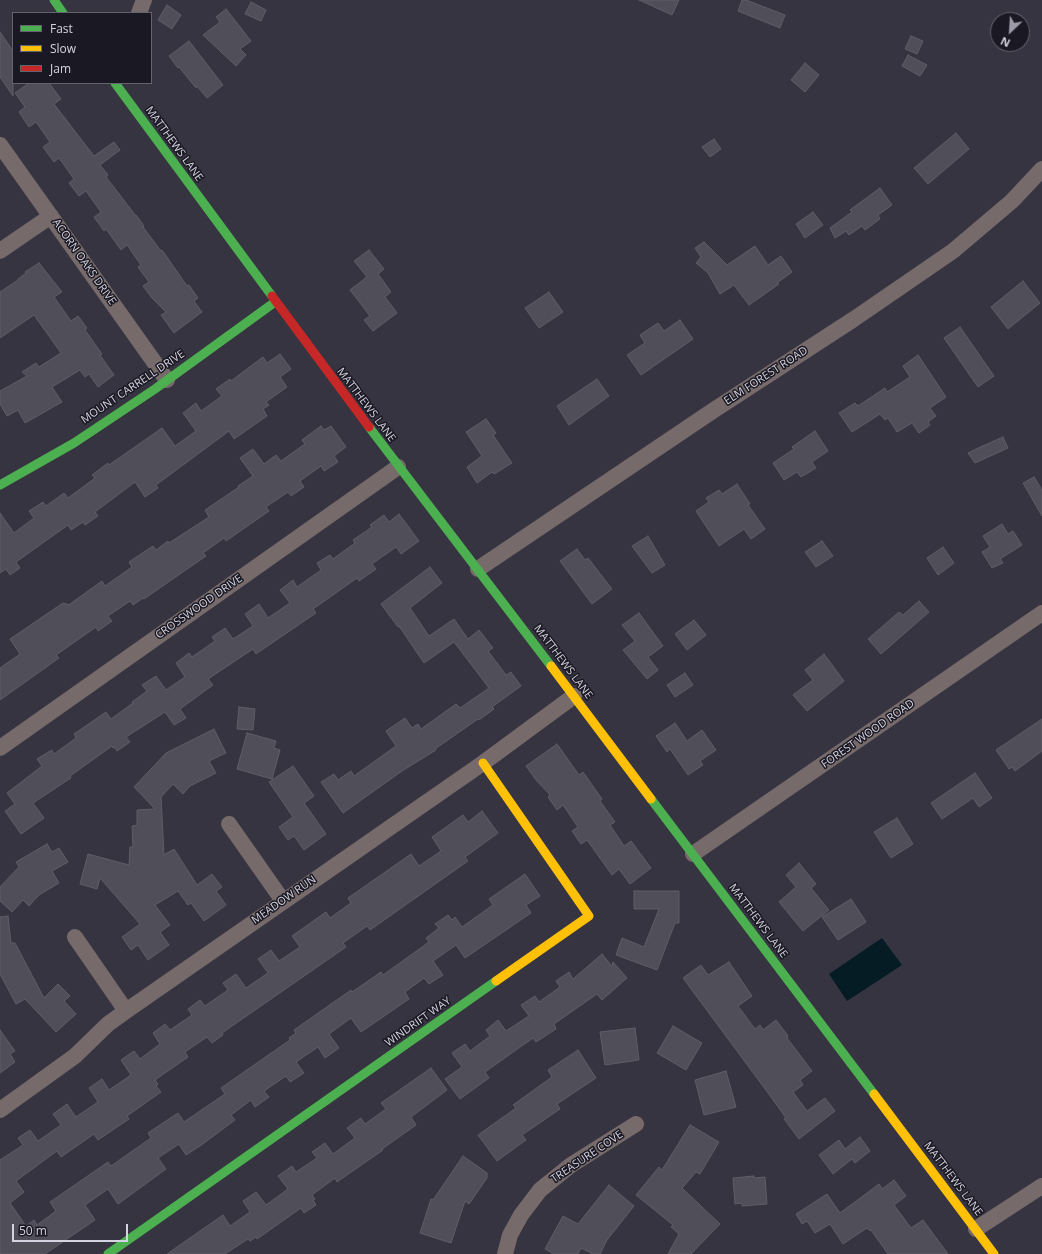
<!DOCTYPE html>
<html>
<head>
<meta charset="utf-8">
<style>
	body { margin:0 }
	#map { position:relative; width:1042px; height:1254px; overflow:hidden; background:#363440; font-family:"Open Sans",sans-serif }
	canvas { display:block }
	.legend { position:absolute; left:12px; top:12px; width:140px; height:72px; box-sizing:border-box; background:#1a1923; border:1px solid #65636f; margin:0; padding:5px 7px; list-style:none; font-size:12px; color:#d5d3e1 }
	.legend li { display:flex; align-items:center; gap:8px; height:20px }
	.legend b { width:20px; border:1px solid #65636f }
	.north { position:absolute; left:990px; top:12px; width:40px; height:40px; box-sizing:border-box; background:#1a1923; border:1px solid #65636f; border-radius:50%; rotate:205deg; font-size:11px; font-weight:700; line-height:16px; text-align:center; color:#d5d3e1 }
	.north::after { content:''; display:block; margin:auto; width:14px; height:18px; background:#9d9ba9; clip-path:polygon(50% 0,100% 100%,50% 72%,0 100%) }
	.scale { position:absolute; left:12px; top:1224px; width:116px; height:18px; box-sizing:border-box; border:2px solid #d5d3e1; border-top:0; padding-left:5px; font-size:12px; line-height:14px; white-space:nowrap; color:#d5d3e1; -webkit-text-stroke:3px #1a1923; paint-order:stroke }
</style>
</head>
<body>
<div id="map">
<canvas width="1042" height="1254"></canvas>
<ul class="legend">
<li><b style="height:5px;background:#4caf50"></b>Fast</li>
<li><b style="height:5px;background:#ffc107"></b>Slow</li>
<li><b style="height:5px;background:#c62828"></b>Jam</li>
</ul>
<div class="north">N</div>
<div class="scale">50 m</div>
</div>
<script>
const c = document.querySelector('canvas').getContext('2d');
c.lineJoin = 'round';
function paint(path, color) { c.fillStyle = color; c.fill(path, 'evenodd'); }
const toPath = rows => new Path2D(rows.map(r => 'M' + r).join(''));
function stroke(path, color, width, dash) { c.strokeStyle = color; c.lineWidth = width; c.lineCap = dash ? 'butt' : 'round'; c.setLineDash(dash || []); c.stroke(path); }
function label(font, color, halo, rows, align = 'center') {
  c.font = font + ' "Open Sans",sans-serif'; c.lineWidth = 3; c.setLineDash([]); c.textBaseline = 'middle'; c.strokeStyle = halo; c.fillStyle = color; for (const [text, x, y, turn = 0] of rows) {
    c.save(); c.translate(x, y); c.rotate((+turn || 0) * Math.PI / 180); c.textAlign = isNaN(turn) ? turn : align; if (halo) c.strokeText(text, 0, 0); c.fillText(text, 0, 0); c.restore();
  }
}
paint(toPath([
	[882,938,902,965,847,1001,829,974]
]), '#051c25');
const building = toPath([
	[639,0,679,0,672,15,639,0],
	[742,0,746,0,785,15,780,28,738,11,742,0],
	[251,2,266,10,261,21,245,14,251,2],
	[167,5,181,15,172,29,158,20,167,5],
	[226,9,251,41,240,49,246,55,236,66,203,35,220,22,216,17,226,9],
	[0,32,13,51,13,96,0,77,0,32],
	[911,36,923,41,917,54,905,49,911,36],
	[189,41,223,85,207,98,197,86,196,88,179,67,178,68,169,56,189,41],
	[908,55,927,65,920,76,902,66,908,55],
	[805,63,819,75,805,92,791,80,805,63],
	[29,83,49,83,61,99,54,104,94,156,114,142,120,150,100,165,108,175,106,177,136,216,136,215,144,226,143,227,161,251,162,250,187,286,189,285,198,298,194,301,202,312,174,333,161,315,166,312,152,298,143,286,149,282,138,267,141,265,127,245,121,250,106,229,104,231,94,217,101,212,86,191,79,196,69,183,74,179,59,158,54,162,43,147,50,142,36,122,29,127,19,112,25,107,15,93,29,83],
	[956,133,969,149,928,184,914,168,956,133],
	[714,139,721,149,710,157,702,147,714,139],
	[880,188,892,205,878,215,880,219,865,230,862,226,849,235,846,231,835,238,830,228,852,212,850,210,880,188],
	[813,212,823,225,805,238,796,224,813,212],
	[704,242,727,265,755,246,768,265,781,256,792,272,777,283,779,284,749,305,734,285,720,294,708,273,696,263,701,257,695,248,704,242],
	[369,250,384,269,378,274,391,292,385,297,397,313,373,331,364,320,370,316,350,290,367,277,354,261,369,250],
	[39,263,62,292,54,297,71,321,78,316,87,328,85,330,102,354,100,355,114,375,98,387,89,374,85,377,80,370,52,387,62,402,25,423,18,410,7,416,0,404,0,391,27,376,22,372,36,363,39,367,61,353,34,315,0,338,0,292,18,280,18,279,26,273,25,272,39,263],
	[1023,281,1040,303,1008,329,991,307,1023,281],
	[549,292,563,312,539,328,525,308,549,292],
	[680,320,693,339,641,375,627,355,645,343,640,335,658,323,664,331,680,320],
	[960,327,994,376,978,387,944,338,960,327],
	[280,354,291,369,280,377,287,387,266,402,269,405,263,409,267,416,234,439,229,431,156,485,158,488,145,497,135,482,95,512,98,516,85,525,83,522,71,530,68,525,16,562,20,568,10,575,6,569,0,573,0,513,14,533,34,518,29,511,43,502,46,506,64,493,68,498,95,478,92,475,108,463,109,465,162,428,175,446,196,431,183,413,196,403,201,411,222,396,216,389,230,379,231,381,263,357,267,363,280,354],
	[918,355,946,397,930,408,936,416,928,422,930,425,919,433,912,423,897,432,888,418,885,420,880,414,852,432,839,413,855,403,858,406,885,388,887,392,910,377,903,366,918,355],
	[597,379,609,396,569,425,557,406,597,379],
	[486,419,496,433,493,435,512,463,494,474,492,472,477,483,467,467,482,456,466,432,486,419],
	[321,426,324,430,331,426,346,447,334,456,338,462,324,471,321,466,300,481,304,487,291,496,288,492,266,507,269,511,226,541,224,538,203,553,206,556,144,599,143,598,133,605,130,601,108,616,112,621,98,631,96,627,56,655,59,658,0,700,0,668,20,654,10,639,63,603,70,605,70,604,102,581,105,586,132,567,129,562,153,546,156,550,168,541,169,543,209,517,205,510,239,487,238,486,253,476,240,458,253,449,264,464,276,455,281,461,305,444,302,440,321,426],
	[815,431,828,451,812,462,816,468,801,477,797,472,784,480,773,463,794,449,792,447,815,431],
	[1003,437,1008,448,975,463,968,453,976,449,1003,437],
	[1034,477,1042,490,1042,516,1023,483,1034,477],
	[737,484,750,504,748,505,765,529,751,539,744,529,719,546,696,511,709,502,706,498,719,490,722,494,737,484],
	[399,514,419,541,401,554,396,547,372,564,376,569,359,581,357,578,313,609,316,613,291,630,256,654,253,649,208,679,213,685,180,709,186,718,174,725,165,712,126,737,130,742,117,751,114,747,113,748,112,746,70,776,71,778,33,803,44,818,21,834,5,811,15,804,7,793,42,766,37,759,52,750,54,754,76,738,74,734,106,712,111,719,133,703,132,702,147,691,142,685,156,676,166,690,185,677,176,663,189,653,192,657,215,641,212,637,225,628,233,639,253,626,245,614,259,604,268,618,290,603,280,590,293,580,297,587,321,570,317,563,330,555,333,559,355,543,353,540,372,527,370,525,384,515,389,522,399,514],
	[1002,524,1008,534,1013,531,1022,545,1000,559,1003,563,992,568,982,552,990,547,983,536,1002,524],
	[648,536,665,565,652,573,632,546,648,536],
	[822,541,833,556,816,567,805,552,822,541],
	[943,547,954,563,938,575,927,558,943,547],
	[577,549,585,560,588,558,612,589,592,604,560,561,577,549],
	[430,567,442,583,410,608,429,636,454,619,468,639,479,630,493,648,488,651,506,675,511,672,521,686,492,707,494,709,479,720,478,719,435,749,436,750,402,771,343,813,321,782,334,774,338,780,351,771,354,776,396,746,386,731,405,718,412,728,418,724,421,729,456,704,460,708,489,688,454,642,424,663,399,626,398,627,381,604,430,567],
	[919,601,929,612,881,654,868,639,899,612,903,615,919,601],
	[639,613,663,646,648,657,658,670,647,679,623,650,635,641,622,625,639,613],
	[694,620,706,635,687,650,675,634,694,620],
	[824,654,844,681,807,711,793,695,813,680,805,670,824,654],
	[685,673,693,685,675,697,667,685,685,673],
	[239,707,255,709,253,730,237,729,239,707],
	[1042,719,1042,751,1015,771,1012,767,1009,769,996,750,1042,719],
	[675,723,687,741,702,730,716,750,700,761,703,765,688,775,670,749,667,752,656,736,675,723],
	[214,729,226,753,209,761,216,773,190,786,183,794,173,784,161,797,164,855,174,849,197,885,212,874,222,887,216,891,226,905,204,921,191,903,188,905,178,891,155,905,170,925,160,932,169,945,148,960,138,945,131,950,122,937,140,924,100,878,97,889,80,884,88,854,129,865,130,847,133,847,132,826,137,825,137,810,155,809,134,787,166,753,214,729],
	[247,733,276,741,274,748,280,750,272,779,237,769,247,733],
	[557,744,579,775,583,772,602,799,600,801,615,822,610,825,624,846,631,841,651,868,630,884,619,869,612,875,587,840,581,844,572,831,578,827,563,805,557,810,548,797,550,795,536,780,526,766,557,744],
	[293,766,314,796,304,803,326,834,304,850,294,836,288,840,279,827,293,817,269,782,293,766],
	[975,773,992,798,979,807,973,798,942,819,931,803,975,773],
	[482,811,498,833,465,857,468,861,370,930,367,926,343,943,346,947,222,1033,223,1035,212,1043,207,1037,185,1052,188,1057,155,1080,158,1084,156,1086,161,1092,127,1116,129,1119,98,1140,94,1134,61,1157,57,1151,16,1181,24,1192,10,1203,26,1226,34,1220,37,1225,56,1211,50,1202,108,1162,111,1166,151,1138,148,1133,178,1113,184,1122,225,1094,221,1088,290,1040,289,1038,296,1033,294,1030,351,990,352,992,381,972,383,975,429,942,426,938,439,928,435,924,448,915,452,920,455,917,462,927,493,905,489,899,525,874,540,896,526,905,531,913,465,958,456,945,433,961,443,975,429,984,424,978,405,992,409,999,361,1032,351,1018,329,1034,339,1048,325,1058,318,1047,296,1062,304,1073,290,1082,286,1076,264,1091,269,1097,255,1107,251,1100,231,1115,235,1120,200,1146,186,1155,179,1144,158,1158,166,1169,118,1204,108,1189,85,1205,95,1220,45,1254,0,1254,0,1160,23,1145,18,1138,30,1130,38,1141,61,1125,53,1114,67,1104,76,1117,98,1102,89,1088,102,1079,109,1090,131,1075,121,1060,134,1051,140,1059,160,1044,153,1033,165,1024,170,1030,192,1015,188,1009,200,1000,205,1006,228,990,223,983,236,974,246,988,268,973,258,959,271,950,279,961,300,947,292,936,326,912,330,918,351,903,348,898,411,854,419,866,441,851,432,837,463,815,468,822,482,811],
	[897,818,913,844,891,858,874,832,897,818],
	[47,844,52,852,59,848,68,862,52,871,59,883,39,895,29,906,23,900,12,912,0,901,0,887,19,867,16,862,47,844],
	[799,863,816,884,811,888,829,910,803,931,779,902,796,887,786,875,799,863],
	[634,891,679,891,679,923,675,923,657,970,616,955,622,938,644,947,659,909,634,909,634,891],
	[851,899,866,922,838,940,822,917,851,899],
	[8,916,11,943,15,943,44,998,58,984,70,996,64,1001,76,1014,56,1032,25,999,16,1004,0,974,0,917,8,916],
	[602,954,612,966,613,962,627,978,602,1000,597,994,554,1024,556,1029,536,1042,533,1038,485,1072,489,1078,460,1099,445,1079,462,1067,452,1053,465,1044,470,1051,490,1036,486,1030,498,1020,506,1031,529,1016,521,1005,535,996,539,1002,560,987,556,981,569,972,573,979,602,954],
	[729,962,752,996,738,1006,755,1029,760,1025,763,1030,776,1020,788,1036,787,1038,812,1071,800,1080,803,1085,793,1092,807,1111,825,1098,835,1111,799,1139,784,1119,786,1118,771,1097,683,978,701,965,708,975,729,962],
	[673,1026,702,1043,686,1070,657,1053,673,1026],
	[635,1028,639,1060,605,1065,600,1032,635,1028],
	[0,1030,15,1051,10,1054,15,1062,0,1073,0,1030],
	[578,1050,596,1078,557,1104,560,1109,522,1135,526,1140,497,1161,478,1135,516,1108,513,1105,552,1077,548,1070,578,1050],
	[431,1068,447,1090,411,1117,416,1125,382,1149,383,1150,337,1182,335,1178,312,1195,315,1199,313,1200,316,1205,304,1213,301,1208,257,1239,256,1237,250,1241,248,1239,225,1254,167,1254,223,1215,230,1226,250,1212,243,1201,256,1192,266,1205,288,1189,278,1176,292,1166,296,1172,317,1158,312,1152,325,1143,333,1154,355,1138,347,1128,361,1118,365,1124,386,1109,381,1103,431,1068],
	[726,1071,736,1107,704,1115,695,1080,726,1071],
	[690,1125,719,1142,700,1174,696,1172,682,1188,720,1224,691,1254,668,1254,679,1234,671,1227,673,1225,636,1195,659,1167,662,1170,690,1125],
	[860,1137,870,1151,855,1163,852,1159,833,1174,819,1155,839,1140,845,1149,860,1137],
	[463,1156,487,1173,487,1178,469,1204,465,1201,451,1243,420,1233,431,1199,433,1200,463,1156],
	[754,1176,754,1178,765,1177,767,1204,742,1206,742,1203,735,1204,733,1178,754,1176],
	[894,1180,906,1196,894,1205,911,1228,923,1220,948,1254,888,1254,871,1230,870,1231,867,1228,843,1244,830,1224,815,1233,807,1221,802,1224,796,1214,827,1194,840,1213,879,1184,882,1189,894,1180],
	[609,1185,634,1206,607,1240,600,1254,593,1254,581,1248,578,1254,554,1254,545,1249,563,1216,578,1224,609,1185]
]);
paint(building, '#504e59');
stroke(building, '#5f5d67', 1);
stroke(toPath([
	[139,13,144,0],
	[0,145,167,380],
	[0,251,51,216],
	[478,569,714,410,854,319,953,251,1012,201,1042,169],
	[0,748,398,467],
	[229,824,283,901],
	[693,854,1042,613],
	[75,937,126,1011],
	[0,1110,75,1056,108,1024,126,1011,483,763,574,696],
	[976,1229,1042,1186],
	[505,1254,510,1235,521,1215,540,1190,571,1165,636,1124]
]), '#766b6a', 16);
stroke(toPath([
	[54,0,63,13],
	[115,83,272,296],
	[369,427,551,666],
	[0,485,74,443,155,389,275,302],
	[651,799,874,1094],
	[108,1254,496,981]
]), '#4caf50', 9);
stroke(toPath([
	[551,666,651,799],
	[483,763,589,916,496,981],
	[874,1094,994,1254]
]), '#ffc107', 9);
stroke(toPath([
	[272,296,369,427]
]), '#c62828', 9);
label('11px', '#d5d3e1', '#1a1923', [
	["MATTHEWS LANE",174,144,54],
	["ACORN OAKS DRIVE",84,262,55],
	["ELM FOREST ROAD",766,376,-33],
	["MOUNT CARRELL DRIVE",133,387,-34],
	["MATTHEWS LANE",366,405,53],
	["CROSSWOOD DRIVE",199,607,-35],
	["MATTHEWS LANE",563,662,53],
	["FOREST WOOD ROAD",868,734,-35],
	["MEADOW RUN",284,900,-35],
	["MATTHEWS LANE",758,921,53],
	["WINDRIFT WAY",418,1022,-35],
	["TREASURE COVE",587,1157,-34],
	["MATTHEWS LANE",953,1179,53]
]);
</script>
</body>
</html>
